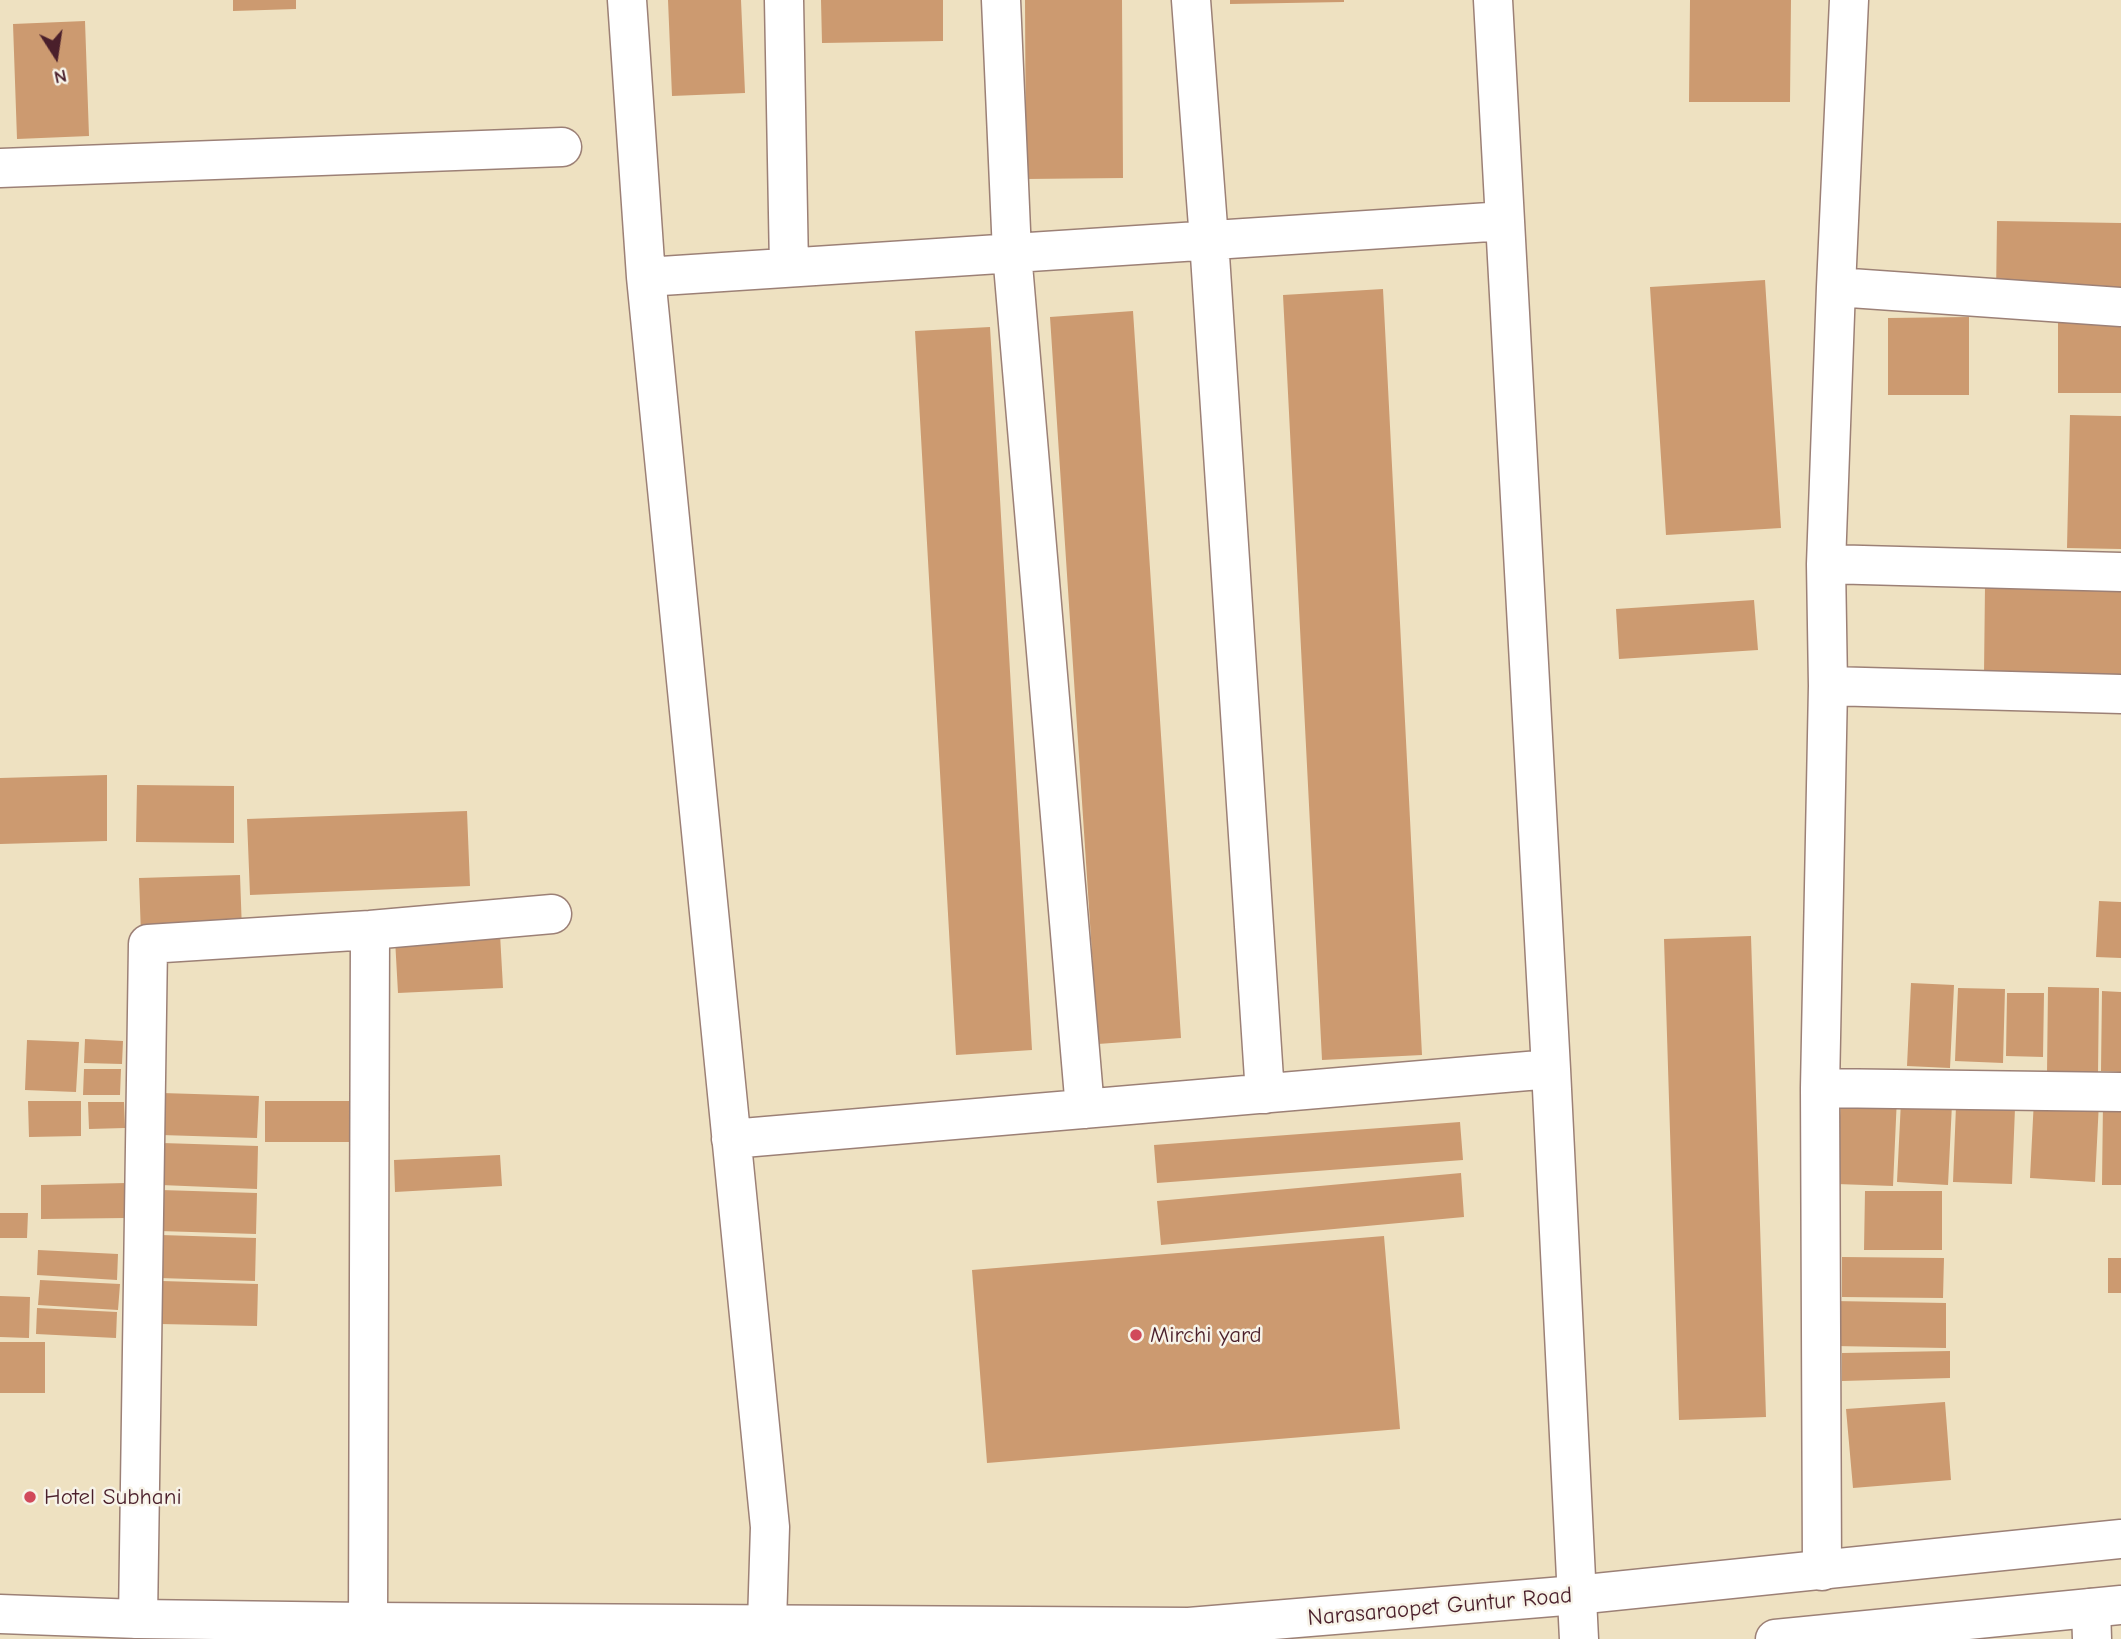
<!DOCTYPE html>
<html>
<head>
<meta charset="utf-8">
<style>
	body { margin:0 }
	#map { position:relative; width:2121px; height:1639px; overflow:hidden; background:#eee1c1; font-family:"Comic Neue",sans-serif }
	canvas { display:block }
	.north { position:absolute; left:21px; top:21px; width:70px; height:70px; -webkit-text-stroke:5px #f7f3e8; paint-order:stroke; rotate:168deg; font-size:19px; font-weight:700; line-height:28px; text-align:center; color:#4a1f2b }
	.north::after { content:''; display:block; margin:auto; width:24px; height:32px; background:#4a1f2b; clip-path:polygon(50% 0,100% 100%,50% 72%,0 100%) }
</style>
</head>
<body>
<div id="map">
<canvas width="2121" height="1639"></canvas>
<div class="north">N</div>
</div>
<script>
const c = document.querySelector('canvas').getContext('2d');
c.lineJoin = 'round';
function paint(path, color) { c.fillStyle = color; c.fill(path, 'evenodd'); }
const toPath = rows => new Path2D(rows.map(r => 'M' + r).join(''));
function stroke(path, color, width, dash) { c.strokeStyle = color; c.lineWidth = width; c.lineCap = dash ? 'butt' : 'round'; c.setLineDash(dash || []); c.stroke(path); }
function label(font, color, halo, rows, align = 'center') {
  c.font = font + ' "Comic Neue",sans-serif'; c.lineWidth = 5; c.setLineDash([]); c.textBaseline = 'middle'; c.strokeStyle = halo; c.fillStyle = color; for (const [text, x, y, turn = 0] of rows) {
    c.save(); c.translate(x, y); c.rotate((+turn || 0) * Math.PI / 180); c.textAlign = isNaN(turn) ? turn : align; if (halo) c.strokeText(text, 0, 0); c.fillText(text, 0, 0); c.restore();
  }
}
paint(toPath([
	[233,0,296,0,296,9,233,11],
	[668,0,741,0,745,93,672,96],
	[821,0,943,0,943,41,822,43],
	[1025,0,1122,0,1123,178,1026,179],
	[1230,0,1344,0,1344,2,1230,4],
	[1690,0,1791,0,1790,102,1689,102],
	[85,21,89,136,17,139,13,24],
	[1997,221,2121,223,2121,299,1996,297],
	[1765,280,1781,528,1666,535,1650,287],
	[1383,289,1422,1055,1322,1060,1283,295],
	[1133,311,1181,1038,1098,1044,1050,317],
	[2058,314,2121,314,2121,393,2058,393],
	[1969,317,1969,395,1888,395,1888,318],
	[990,327,1032,1050,956,1055,915,331],
	[2070,415,2121,416,2121,549,2067,548],
	[1985,586,2121,588,2121,677,1984,674],
	[1754,600,1758,650,1619,659,1616,609],
	[107,775,107,841,0,844,0,778],
	[137,785,234,786,234,843,136,842],
	[467,811,470,886,250,895,247,819],
	[240,875,242,931,141,935,139,878],
	[2099,901,2121,902,2121,958,2096,957],
	[500,934,503,988,398,993,395,939],
	[1751,936,1766,1417,1679,1420,1664,939],
	[1911,983,1954,985,1950,1068,1907,1066],
	[2048,987,2099,988,2098,1074,2047,1074],
	[1958,988,2005,989,2003,1063,1955,1061],
	[2102,991,2121,992,2121,1072,2101,1071],
	[2007,993,2044,993,2043,1057,2006,1056],
	[85,1039,123,1041,122,1064,84,1063],
	[27,1040,79,1042,76,1092,25,1090],
	[84,1069,121,1069,120,1095,83,1095],
	[162,1093,259,1096,257,1138,161,1135],
	[1841,1094,1897,1097,1893,1186,1837,1184],
	[2034,1099,2099,1102,2095,1182,2030,1178],
	[28,1101,81,1101,81,1136,29,1137],
	[265,1101,356,1101,356,1142,265,1142],
	[1901,1101,1952,1104,1948,1185,1897,1182],
	[88,1102,124,1102,125,1128,89,1129],
	[2103,1102,2121,1102,2121,1185,2102,1185],
	[1956,1106,2015,1108,2012,1184,1953,1182],
	[1460,1122,1463,1160,1157,1183,1154,1145],
	[162,1143,258,1146,257,1189,161,1185],
	[500,1155,502,1186,395,1192,394,1160],
	[1461,1173,1464,1217,1161,1245,1157,1201],
	[126,1183,126,1218,41,1219,41,1185],
	[161,1190,257,1193,256,1234,159,1231],
	[1865,1191,1942,1191,1942,1250,1864,1250],
	[0,1213,28,1213,27,1238,0,1238],
	[161,1235,256,1238,255,1281,159,1278],
	[1384,1236,1400,1429,987,1463,972,1270],
	[38,1250,118,1254,117,1280,37,1275],
	[1842,1257,1944,1258,1943,1298,1842,1297],
	[2108,1258,2121,1258,2121,1293,2108,1293],
	[40,1280,120,1284,118,1310,38,1305],
	[162,1281,258,1284,257,1326,160,1324],
	[0,1296,30,1297,29,1338,0,1337],
	[1834,1301,1946,1303,1946,1348,1834,1346],
	[37,1308,117,1312,116,1338,36,1334],
	[0,1342,45,1342,45,1393,0,1393],
	[1950,1351,1950,1378,1842,1381,1842,1353],
	[1945,1402,1951,1480,1853,1488,1846,1409]
]), '#cc9a70');
const minor = toPath([
	[627,0,646,277,770,1527,767,1623],
	[784,0,789,267],
	[1001,0,1012,253,1085,1109],
	[1191,0,1209,240,1265,1094],
	[1493,0,1551,1069,1579,1639],
	[0,168,562,147],
	[646,277,1505,221],
	[1836,287,2121,307],
	[1826,564,2121,572],
	[1828,686,2121,694],
	[1820,1088,2121,1092],
	[731,1139,1551,1069],
	[1822,1571,1820,1088,1828,686,1826,564,1836,287,1849,0],
	[2091,1608,2092,1639],
	[138,1619,148,944,370,930,552,914],
	[368,1622,370,930]
]);
const highway = toPath([
	[0,1614,138,1619,368,1622,1189,1627,1576,1595,2121,1539],
	[1775,1639,2121,1605]
]);
stroke(minor, '#9c8076', 41);
stroke(highway, '#9c8076', 41);
stroke(minor, '#fff', 38);
stroke(highway, '#fff', 38);
for (const [x, y, r, color] of [
	[1136,1335,7,"#d1495b"],
	[30,1497,7,"#d1495b"]
]) { const dot = new Path2D(); dot.arc(x, y, r, 0, 2 * Math.PI); c.fillStyle = color; c.fill(dot); stroke(dot, '#f7f3e8', 2.5); }
label('23px', '#4a1f2b', '#f7f3e8', [
	["Mirchi yard",1150,1335],
	["Hotel Subhani",44,1497]
], 'left');
label('23px', '#4a1f2b', '#f7f3e8', [
	["Narasaraopet Guntur Road",1440,1607,-5]
]);
</script>
</body>
</html>
